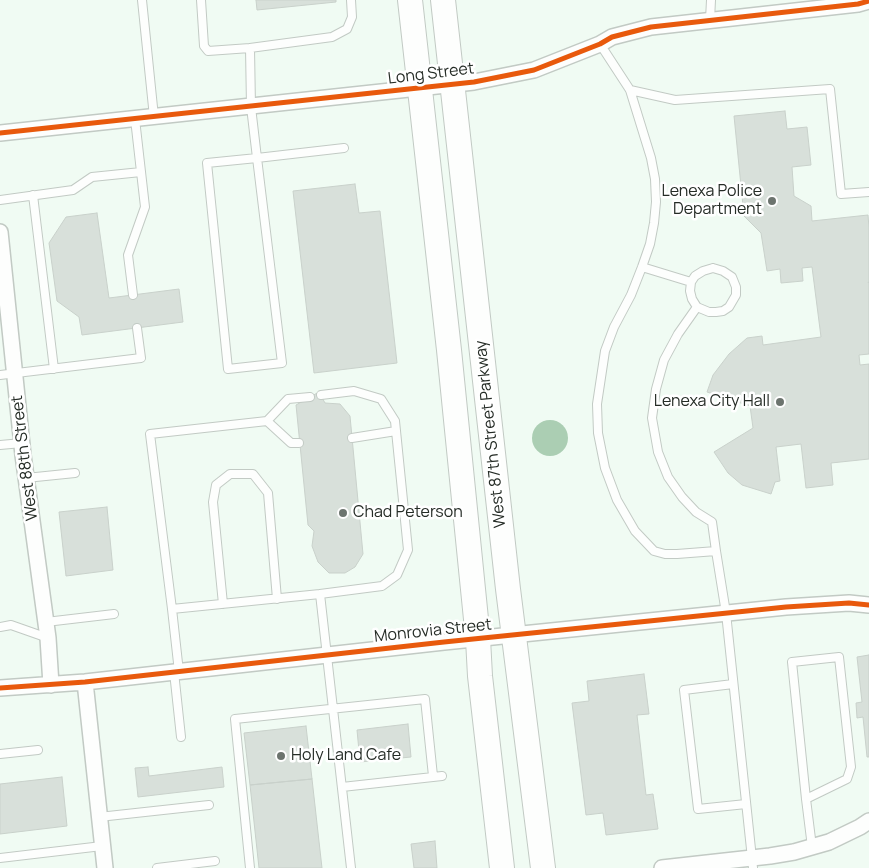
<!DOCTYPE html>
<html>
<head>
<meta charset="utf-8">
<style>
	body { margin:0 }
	canvas { display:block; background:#f0fbf3 }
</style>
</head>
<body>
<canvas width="869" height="868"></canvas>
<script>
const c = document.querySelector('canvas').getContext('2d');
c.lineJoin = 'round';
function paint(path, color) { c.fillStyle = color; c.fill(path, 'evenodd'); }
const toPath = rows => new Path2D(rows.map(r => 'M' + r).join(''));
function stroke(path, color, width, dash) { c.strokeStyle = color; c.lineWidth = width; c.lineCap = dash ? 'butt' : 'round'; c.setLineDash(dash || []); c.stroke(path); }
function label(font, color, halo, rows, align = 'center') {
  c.font = font + ' Manrope,sans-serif'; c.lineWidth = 5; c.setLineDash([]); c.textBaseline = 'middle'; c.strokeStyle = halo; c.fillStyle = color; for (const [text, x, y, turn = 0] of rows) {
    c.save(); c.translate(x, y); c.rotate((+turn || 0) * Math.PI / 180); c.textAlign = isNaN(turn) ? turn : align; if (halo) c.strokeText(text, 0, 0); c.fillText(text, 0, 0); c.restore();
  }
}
paint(toPath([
	'532 438a18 18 0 1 1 36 0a18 18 0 1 1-36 0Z'
]), '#abceb3');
const building = toPath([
	[256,0,336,0,336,2,257,10,256,0],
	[785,111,787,129,807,127,811,165,792,167,794,196,811,206,812,221,868,215,869,228,869,281,868,283,869,282,869,354,859,355,860,365,869,364,869,459,831,463,833,485,806,488,801,444,776,447,780,481,775,482,771,494,742,485,728,473,714,452,753,428,750,406,707,392,713,375,729,354,747,338,762,336,763,345,821,337,812,267,802,268,803,281,781,283,780,269,767,271,761,233,744,216,734,116,785,111],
	[355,184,359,213,380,211,397,363,314,373,293,191,355,184],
	[97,213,109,298,179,289,183,322,82,335,79,317,57,301,49,243,66,217,97,213],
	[319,392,325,403,340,404,350,416,363,554,355,567,345,573,329,573,318,562,312,546,314,531,308,525,296,405,319,392],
	[107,507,113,570,66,576,59,512,107,507],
	[869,655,869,757,867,757,863,717,857,718,856,703,862,702,857,657,869,655],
	[644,674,649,714,637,715,646,795,653,794,658,829,606,835,603,813,586,815,572,703,589,701,587,681,644,674],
	[408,724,411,757,360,762,357,730,408,724],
	[306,726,312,779,250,785,244,733,306,726],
	[148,767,149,776,222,767,224,787,138,797,135,768,148,767],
	[62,777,67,826,0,834,0,784,62,777],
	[312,779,322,868,259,868,250,785,312,779],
	[435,841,437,868,414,868,411,844,435,841]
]);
paint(building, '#d8e0da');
stroke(building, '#c9d1cb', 1);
const lane = toPath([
	[142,0,154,117],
	[201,0,204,46,208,51,250,48,251,107,257,158,282,363,228,369,207,163,257,158,344,148],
	[710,20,711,0],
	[600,44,630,90,651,158,655,179,656,202,654,223,650,244,642,267,631,295,614,327,605,351,597,404,598,433,605,468,617,500,635,531,654,551,665,554,677,554,716,551,726,613,753,868],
	[250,48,332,37,347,29,352,17,351,0],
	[630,90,675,100,830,89,841,194,869,192],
	[33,195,54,369],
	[0,200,73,190,92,177,141,172],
	[642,267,691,282],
	[713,268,723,271,732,277,736,287,736,295,729,307,723,311,716,312,709,312,697,307,692,299,690,291,691,282,695,276,703,271,713,268],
	[133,295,128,255,145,207,135,119],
	[697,307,678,334,664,360,656,389,652,418,658,452,668,477,682,497,696,512,712,522,716,551],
	[0,375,141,358,137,328],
	[267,421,291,443,299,443],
	[352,438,396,431],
	[0,445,22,443],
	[26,478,75,473],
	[320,594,382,586,397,575,408,550,395,421,381,399,354,391,321,395],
	[223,604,213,502,216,485,230,474,253,474,268,493,277,599],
	[172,609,150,434,267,421,288,399,310,397],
	[46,622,114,614],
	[0,627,11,625,48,638],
	[174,672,181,737],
	[179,672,172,609,320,594,351,868],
	[733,684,684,690,698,809,746,804],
	[0,754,38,750],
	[342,787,442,776],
	[806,799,847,779,851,767,839,657,792,662,806,799,812,847],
	[99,817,209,805],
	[0,858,102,846],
	[157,868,215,861],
	[250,868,235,719,425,699,433,776]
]);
const street = toPath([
	[0,133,474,82,534,70,600,44,612,37,651,27,858,4,869,1],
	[0,232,23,455,48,638,51,685],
	[85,682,105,868],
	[0,688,85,682,444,642,786,607,849,603,869,605],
	[662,868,770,856,794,852,829,842,860,827,869,821]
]);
const primary = toPath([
	[410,0,449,350,478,639,480,676,502,868],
	[443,0,508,589,543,868]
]);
stroke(lane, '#c2cac4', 10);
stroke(street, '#c2cac4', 18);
stroke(primary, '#c2cac4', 26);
stroke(lane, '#fdfefd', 8);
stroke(street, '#fdfefd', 15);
stroke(primary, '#fdfefd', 24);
stroke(toPath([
	[0,133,474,82,534,70,600,44,612,37,651,27,858,4,869,1],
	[0,688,85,682,444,642,786,607,849,603,869,605]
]), '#e8590c', 5);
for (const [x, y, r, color] of [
	[772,201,5,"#6c746e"],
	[780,402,5,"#6c746e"],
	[343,513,5,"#6c746e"],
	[281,756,5,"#6c746e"]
]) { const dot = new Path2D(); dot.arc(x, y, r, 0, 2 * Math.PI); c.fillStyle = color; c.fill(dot); stroke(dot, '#fff', 2); }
label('16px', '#252c26', '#fff', [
	["Long Street",431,74,-7],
	["West 87th Street Parkway",491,434,-96],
	["West 88th Street",25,458,-97],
	["Monrovia Street",433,631,-6]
]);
label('16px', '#252c26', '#fff', [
	["Lenexa Police",762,192],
	["Department",762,210],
	["Lenexa City Hall",770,402],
	["Chad Peterson",353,513,"left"],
	["Holy Land Cafe",291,756,"left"]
], 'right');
</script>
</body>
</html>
